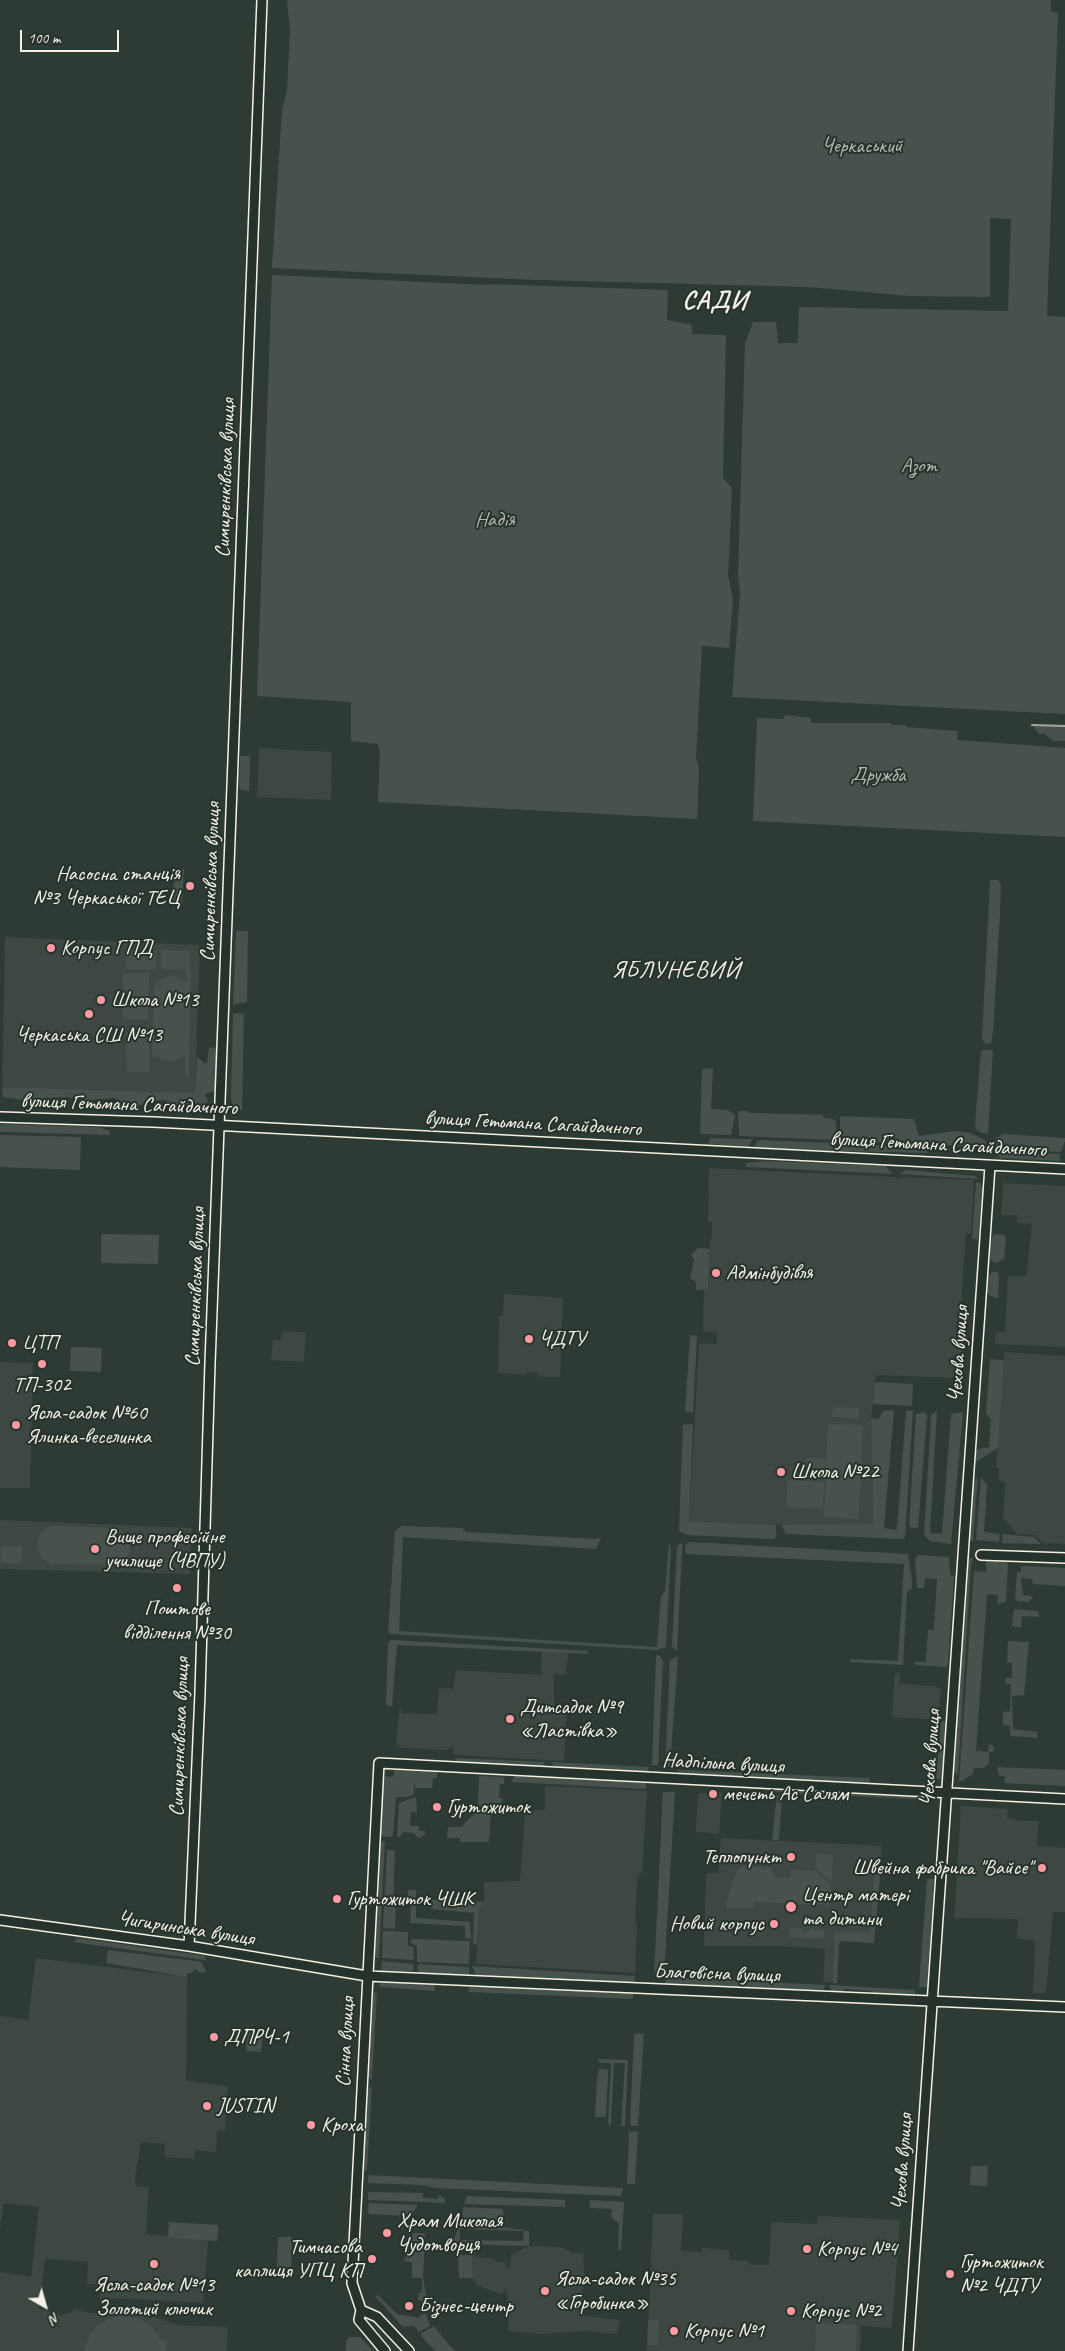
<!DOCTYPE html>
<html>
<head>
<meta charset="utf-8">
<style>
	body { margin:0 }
	#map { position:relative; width:1065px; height:2351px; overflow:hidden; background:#2e3b34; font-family:Caveat,sans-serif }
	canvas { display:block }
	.north { position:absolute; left:20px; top:2281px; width:50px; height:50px; -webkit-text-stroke:4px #26332d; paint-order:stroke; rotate:142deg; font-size:14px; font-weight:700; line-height:20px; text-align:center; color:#f4f1e8 }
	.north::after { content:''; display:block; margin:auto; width:18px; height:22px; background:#f4f1e8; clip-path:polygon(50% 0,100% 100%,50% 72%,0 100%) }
	.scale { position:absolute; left:20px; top:30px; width:99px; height:22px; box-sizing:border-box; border:2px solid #f4f1e8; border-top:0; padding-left:6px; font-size:15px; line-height:18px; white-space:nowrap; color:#f4f1e8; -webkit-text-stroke:4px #26332d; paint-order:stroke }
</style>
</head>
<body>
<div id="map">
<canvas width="1065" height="2351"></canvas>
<div class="north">N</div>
<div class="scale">100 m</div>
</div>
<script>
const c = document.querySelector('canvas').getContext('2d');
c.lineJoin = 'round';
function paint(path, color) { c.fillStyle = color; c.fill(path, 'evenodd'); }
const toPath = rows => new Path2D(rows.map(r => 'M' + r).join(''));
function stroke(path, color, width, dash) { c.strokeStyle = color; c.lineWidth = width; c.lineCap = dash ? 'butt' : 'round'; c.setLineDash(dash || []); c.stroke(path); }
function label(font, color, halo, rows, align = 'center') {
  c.font = font + ' Caveat,sans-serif'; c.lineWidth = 4; c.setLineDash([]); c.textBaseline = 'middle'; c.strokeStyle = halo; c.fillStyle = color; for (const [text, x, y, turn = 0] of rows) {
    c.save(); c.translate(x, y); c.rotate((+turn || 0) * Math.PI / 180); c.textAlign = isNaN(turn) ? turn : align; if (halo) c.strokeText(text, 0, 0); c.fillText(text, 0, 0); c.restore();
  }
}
paint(toPath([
	[259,748,332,752,331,800,257,797],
	[5,937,200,945,195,1093,2,1087],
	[709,1168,895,1177,898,1179,902,1177,974,1180,971,1234,966,1234,962,1287,961,1316,965,1319,960,1378,876,1375,871,1418,873,1524,781,1525,689,1521,699,1343,717,1344,717,1333,703,1331,704,1289,708,1289,709,1249,712,1235,712,1222,708,1222],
	[1003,1183,1065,1186,1065,1347,995,1344,996,1332,1005,1332,1008,1276,1026,1276,1032,1224,1017,1223,1017,1215,1001,1215],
	[504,1294,563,1298,560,1377,540,1377,538,1373,527,1372,525,1375,498,1373,499,1316,503,1316],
	[282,1331,306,1332,304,1362,271,1360,273,1339,281,1340],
	[1004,1352,1065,1356,1065,1544,1043,1543,1035,1535,1017,1534,1003,1518,1005,1483,999,1480,999,1468,996,1467],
	[0,1362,33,1363,30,1488,0,1488],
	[0,1520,192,1528,190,1574,0,1569],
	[542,1651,568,1653,566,1674,554,1674,554,1705,567,1705,564,1761,454,1755,452,1745,449,1749,446,1750,401,1748,396,1743,400,1706,402,1713,437,1714,439,1688,453,1689,456,1670,541,1675],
	[895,1673,900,1673,899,1684,937,1686,937,1688,941,1689,938,1720,892,1717],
	[545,1786,647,1791,642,1873,638,1875,635,1921,637,1924,635,1973,476,1964,479,1910,484,1902,484,1882,520,1881,525,1810,545,1810],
	[722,1792,719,1834,696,1832,698,1793],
	[961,1806,1008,1809,1007,1817,1021,1821,1039,1821,1037,1846,1065,1848,1065,1912,1053,1912,1046,1993,1033,1993,1035,1941,1017,1938,1018,1919,954,1918],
	[721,1838,882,1846,874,1943,842,1941,839,1943,837,1983,823,1982,825,1949,781,1946,704,1946,706,1873,718,1873],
	[36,1958,187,1977,186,2081,228,2086,225,2131,217,2130,216,2152,195,2150,194,2159,165,2157,165,2144,141,2142,135,2178,136,2186,149,2187,146,2234,206,2239,208,2243,203,2303,116,2298,100,2303,100,2285,87,2284,88,2262,45,2259,39,2309,61,2315,70,2313,75,2309,90,2313,132,2310,179,2325,228,2327,227,2351,0,2351,0,2272,31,2277,39,2207,4,2203,0,2228,0,2016,28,2020],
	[653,2214,683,2214,681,2251,702,2252,702,2248,729,2250,729,2260,749,2261,749,2265,769,2265,771,2222,817,2224,818,2216,900,2220,892,2328,861,2326,860,2351,647,2351],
	[529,2246,560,2247,572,2253,583,2253,584,2273,585,2274,582,2298,584,2298,584,2316,620,2320,617,2334,585,2331,540,2334,509,2331,507,2290,503,2293,498,2293,477,2285,473,2278,472,2255,477,2257,491,2258,497,2262,506,2262,506,2267,510,2268,511,2255]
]), '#3c4841');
paint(toPath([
	[287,0,1051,0,1051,12,1058,13,1047,316,1065,317,1065,714,732,697,740,593,738,575,745,344,753,322,776,322,778,343,798,343,799,307,1008,311,1011,219,990,218,990,297,909,296,809,287,538,280,272,268,282,110,287,91,290,31],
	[272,275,486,285,487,284,668,290,667,320,692,325,692,334,726,335,723,478,732,488,728,576,733,598,729,648,702,646,696,758,699,768,697,819,378,802,380,752,378,744,351,741,351,702,257,696],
	[785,715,811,718,811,723,891,723,891,725,906,725,906,727,958,731,957,740,1065,748,1065,837,753,821,757,718,784,719],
	[1032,725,1065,726,1065,741,1053,741,1045,734,1039,734],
	[240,756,250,756,249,791,242,790,239,787],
	[177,869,184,869,182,906,177,906,173,900,174,872],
	[990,880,998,880,1001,885,1000,913,993,1032,991,1044,985,1044,982,1039],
	[236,931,248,931,247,1002,233,1005],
	[127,950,156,951,156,969,126,969],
	[161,950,190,951,190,970,161,969],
	[186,970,191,970,189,1076,185,1076,185,1056,172,1062,152,1056,154,986,158,981,168,976,178,977,186,982],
	[123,973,149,973,148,1019,123,1019],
	[233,1013,244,1014,242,1110,233,1111,231,1097],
	[126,1034,149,1034,149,1072,127,1072],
	[218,1047,217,1090,205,1094,208,1102,199,1110,186,1111,164,1100,149,1101,136,1107,114,1098,81,1101,68,1097,22,1100,3,1097,2,1087,195,1093,197,1056,204,1063,207,1063,209,1048],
	[981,1050,993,1050,988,1134,982,1133,976,1129,975,1125],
	[713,1068,711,1109,728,1110,735,1115,731,1135,700,1134,702,1069],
	[738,1111,748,1111,749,1113,835,1115,823,1115,823,1118,833,1119,836,1122,836,1140,739,1136],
	[840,1116,914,1119,919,1136,954,1131,970,1133,985,1140,988,1148,945,1145,942,1149,927,1148,927,1153,840,1151,839,1143,913,1147,913,1144,840,1140],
	[0,1124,98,1127,110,1131,110,1135,0,1132],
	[1003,1134,1065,1138,1065,1141,1061,1152,995,1148,995,1139],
	[0,1135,81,1137,80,1170,0,1167],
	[710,1138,744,1139,753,1139,749,1146,742,1146,709,1144],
	[758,1140,837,1143,836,1151,754,1147],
	[995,1151,1060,1154,1060,1161,1000,1158],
	[767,1161,885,1166,893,1174,746,1167,746,1163],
	[905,1170,975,1176,979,1179,900,1174],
	[976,1182,980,1183,982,1190,978,1239,972,1239],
	[101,1234,159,1235,158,1264,101,1263],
	[995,1234,1003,1235,1006,1238,1004,1259,996,1263,991,1260,989,1254,990,1239],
	[698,1248,709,1249,708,1289,696,1290,696,1282,690,1278,694,1260,691,1255],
	[993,1271,999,1273,998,1298,990,1296,987,1292,987,1279],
	[690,1335,697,1336,693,1413,685,1411],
	[71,1347,102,1348,101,1372,70,1371],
	[990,1359,1004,1360,998,1448,974,1463,975,1451,979,1449,989,1447,991,1419,986,1414],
	[875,1382,913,1384,912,1406,873,1404],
	[833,1407,859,1408,859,1418,832,1417],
	[894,1410,884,1528,897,1530,906,1411,913,1410,905,1537,902,1539,786,1534,781,1525,873,1524,871,1418,879,1419,883,1411],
	[937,1411,930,1533,942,1534,951,1414,963,1412,951,1544,930,1541,924,1535,931,1415],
	[924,1412,927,1415,918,1528,909,1527,916,1414],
	[693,1424,689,1521,776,1525,776,1537,773,1539,687,1535,679,1531,683,1425],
	[828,1424,863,1425,859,1519,824,1517],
	[807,1458,825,1458,824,1477,806,1476],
	[978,1477,973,1541,968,1541,973,1484],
	[981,1477,987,1485,984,1532,1000,1534,999,1542,976,1540],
	[788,1480,824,1482,823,1509,786,1507],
	[57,1526,117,1528,129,1537,130,1552,125,1560,116,1565,51,1564,41,1557,37,1545,41,1532,48,1527],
	[402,1526,462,1528,466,1532,597,1539,601,1537,596,1549,403,1537,399,1631,657,1647,661,1596,665,1591,669,1544,671,1547,666,1647,657,1650,391,1634,388,1632,395,1531],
	[1003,1534,1034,1537,1041,1544,1002,1543],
	[689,1542,908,1554,912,1581,912,1588,907,1592,903,1665,850,1662,850,1659,898,1661,904,1564,686,1554,685,1546],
	[683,1543,682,1551,677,1651,672,1647,677,1548,679,1544],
	[1,1546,22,1546,22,1563,1,1563],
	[918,1555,949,1557,950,1575,954,1576,948,1665,945,1667,916,1665,914,1662,926,1662,928,1630,934,1630,937,1579,925,1578,924,1588,917,1588,915,1559],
	[970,1558,973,1558,971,1566,958,1774,953,1773,967,1561],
	[986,1558,1005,1559,1008,1564,1006,1602,998,1604,998,1595,987,1594,976,1751,988,1752,989,1743,994,1747,993,1752,989,1752,989,1763,984,1768,974,1768,973,1774,962,1781,959,1781,974,1571,986,1572],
	[1021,1566,1065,1568,1065,1586,1033,1584,1032,1579,1021,1578,1023,1595,1033,1596,1029,1602,1017,1601,1015,1598,1017,1572,1021,1572],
	[1014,1609,1038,1611,1040,1617,1022,1616,1021,1628,1012,1626],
	[391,1640,588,1651,588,1654,397,1645,392,1706,388,1706,386,1704,388,1643],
	[1008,1641,1029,1642,1024,1695,1012,1696,1013,1729,1037,1732,1037,1738,1010,1736,1010,1726,1003,1725,1003,1712,1010,1711,1011,1684,1006,1684,1006,1678,1012,1678,1012,1663,1007,1663],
	[656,1655,660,1656,663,1661,658,1765,652,1765],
	[678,1656,670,1767,665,1766,670,1661],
	[941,1721,946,1722,941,1779,936,1779],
	[454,1758,545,1762,543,1767,457,1762],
	[551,1762,649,1767,648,1772,554,1767],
	[997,1767,1065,1770,1065,1786,1004,1783,1005,1776,999,1775],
	[394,1770,437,1772,437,1778,433,1778,432,1788,415,1788,414,1782,414,1794,408,1797,396,1797,393,1835,392,1837,382,1836,380,1834,383,1776,392,1777,394,1776],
	[678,1770,869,1778,870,1783,678,1774],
	[479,1776,504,1777,504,1784,500,1784,499,1798,503,1799,500,1805,478,1806],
	[515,1776,646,1783,646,1789,511,1782],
	[775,1790,931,1798,931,1800,775,1792],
	[663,1792,675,1792,664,1974,654,1974],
	[777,1795,782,1796,779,1840,772,1840],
	[416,1797,417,1813,411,1812,410,1826,419,1826,419,1831,425,1831,425,1835,418,1838,414,1833,403,1832,400,1837,397,1837,399,1803],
	[479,1809,491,1810,489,1842,460,1842,460,1838,447,1838,448,1827,461,1827],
	[381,1841,385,1841,379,1958,374,1957,376,1905,379,1900,379,1844],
	[387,1850,395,1850,393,1902,396,1903,395,1929,383,1928],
	[816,1854,833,1855,832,1882,815,1867],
	[742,1866,771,1868,774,1877,790,1878,791,1870,816,1871,831,1885,829,1905,755,1902,753,1908,727,1908,726,1902,736,1873],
	[878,1874,880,1875,874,1943,842,1941,839,1943,837,1983,833,1983,835,1932,870,1933,874,1877],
	[927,1879,934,1879,927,1987,919,1987],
	[408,1890,416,1890,416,1918,470,1922,471,1939,465,1938,465,1926,410,1923,411,1901,408,1901],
	[448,1899,484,1902,479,1910,477,1944,473,1945,474,1913,431,1909,432,1900],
	[790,1928,802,1928,803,1932,809,1932,809,1929,825,1930,824,1939,789,1937],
	[383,1931,408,1932,408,1946,414,1947,413,1960,382,1958],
	[78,1938,205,1956,205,1960,73,1942],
	[411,1939,470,1941,469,1964,417,1962,417,1946,411,1943],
	[108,1950,202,1962,206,1972,200,1973,195,1969,192,1973,187,1973,187,1977,106,1963],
	[382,1961,413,1964,413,1971,381,1971],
	[418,1964,469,1967,469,1973,466,1976,420,1974,417,1970],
	[472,1966,635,1976,634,1983,476,1975],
	[666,1977,825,1985,823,1991,820,1991,665,1984],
	[384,1981,435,1983,435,1991,380,1987,380,1982],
	[471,1985,633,1993,633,1999,468,1992],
	[829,1985,915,1990,915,1995,875,1994,872,1991,846,1989,839,1992,832,1992],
	[372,1992,377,1993,372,2080,368,2077],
	[247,2032,263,2033,261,2052,246,2051],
	[644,2033,638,2126,630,2126,634,2034],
	[599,2059,628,2060,625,2126,621,2126,625,2063,614,2063,611,2125,609,2125,608,2122,611,2063,601,2063,598,2062],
	[599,2069,607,2069,608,2073,606,2117,595,2117,597,2078],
	[372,2086,367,2170,363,2170,367,2090],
	[637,2131,638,2133,635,2184,627,2184,629,2132],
	[971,2166,988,2166,987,2186,970,2185],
	[368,2175,623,2188,621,2196,436,2188,421,2185,368,2183],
	[368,2192,423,2193,423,2198,438,2199,439,2195,445,2199,445,2203,368,2200],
	[467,2196,565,2200,565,2207,464,2204],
	[590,2200,624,2202,621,2250,618,2250,619,2224,611,2217,612,2209,589,2208],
	[369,2203,418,2205,411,2216,368,2214],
	[463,2207,503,2209,504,2227,529,2231,529,2246,452,2244,463,2218],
	[460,2229,524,2231,523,2241,460,2240],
	[169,2222,218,2225,217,2241,168,2238],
	[414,2233,425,2233,423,2278,428,2307,421,2309,422,2301,418,2300,419,2293,422,2292,422,2278,412,2278,412,2262,401,2261,405,2260,405,2241],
	[278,2237,292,2237,291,2268,277,2267],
	[458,2255,472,2255,473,2278,459,2278],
	[378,2295,397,2314,419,2318,420,2315,426,2314,430,2326,419,2332,414,2326,403,2327,375,2296],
	[120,2316,139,2319,150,2325,161,2340,167,2340,166,2351,84,2351,89,2336,97,2326,108,2319],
	[648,2320,659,2320,658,2345,647,2345],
	[816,2323,857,2325,856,2351,815,2351],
	[434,2326,448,2344,456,2351,435,2351,423,2338,420,2334],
	[348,2337,360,2337,373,2351,346,2351,346,2340,348,2340]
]), '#48524c');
stroke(toPath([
	[1032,725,1065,726]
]), '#a4a8a0', 2);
const secondary = toPath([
	[0,1117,153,1122,1065,1169],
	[981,1555,1065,1558],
	[0,1920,189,1946,367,1976,1065,2007],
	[189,1946,200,1693,210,1363,262,0],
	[361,2310,377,2317,409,2351],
	[385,2351,359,2320,361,2310,352,2283,379,1763,1065,1799],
	[908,2351,990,1166]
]);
stroke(secondary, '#f4f1e8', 12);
stroke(secondary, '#26332d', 9);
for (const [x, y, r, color] of [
	[190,886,5,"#ff9aa2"],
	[51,948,5,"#ff9aa2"],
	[101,1000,5,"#ff9aa2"],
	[89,1014,5,"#ff9aa2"],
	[716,1273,5,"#ff9aa2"],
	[529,1339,5,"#ff9aa2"],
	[12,1343,5,"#ff9aa2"],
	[42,1364,5,"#ff9aa2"],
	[16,1425,5,"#ff9aa2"],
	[781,1472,5,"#ff9aa2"],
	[95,1549,5,"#ff9aa2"],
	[177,1588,5,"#ff9aa2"],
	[510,1719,5,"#ff9aa2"],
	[713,1794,5,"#ff9aa2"],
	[437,1807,5,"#ff9aa2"],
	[791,1857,5,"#ff9aa2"],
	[1042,1868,5,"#ff9aa2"],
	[337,1899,5,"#ff9aa2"],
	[791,1907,6,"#ff9aa2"],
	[774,1924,5,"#ff9aa2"],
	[214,2037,5,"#ff9aa2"],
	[207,2106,5,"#ff9aa2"],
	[311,2125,5,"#ff9aa2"],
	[387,2233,5,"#ff9aa2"],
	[807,2249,5,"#ff9aa2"],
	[372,2259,5,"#ff9aa2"],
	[154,2264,5,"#ff9aa2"],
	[950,2274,5,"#ff9aa2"],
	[545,2291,5,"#ff9aa2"],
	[409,2306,5,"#ff9aa2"],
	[791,2311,5,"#ff9aa2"],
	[674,2331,5,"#ff9aa2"]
]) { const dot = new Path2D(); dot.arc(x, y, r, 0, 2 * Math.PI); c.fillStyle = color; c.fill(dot); stroke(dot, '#26332d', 2); }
label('21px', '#b8b9b1', '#26332d', [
	["Черкаський",862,146],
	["Азот",919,466],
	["Надія",495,520],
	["Дружба",878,775]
]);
label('21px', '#f4f1e8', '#26332d', [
	["Симиренківська вулиця",226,478,-88],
	["Симиренківська вулиця",211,882,-88],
	["вулиця Гетьмана Сагайдачного",129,1105,2],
	["вулиця Гетьмана Сагайдачного",533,1124,3],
	["вулиця Гетьмана Сагайдачного",938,1145,3],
	["Симиренківська вулиця",196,1287,-88],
	["Чехова вулиця",959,1354,-86],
	["Симиренківська вулиця",180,1737,-88],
	["Чехова вулиця",931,1758,-86],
	["Надпільна вулиця",723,1764,3],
	["Чигиринська вулиця",186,1929,9],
	["Благовісна вулиця",717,1974,2],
	["Сінна вулиця",346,2042,-87],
	["Чехова вулиця",903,2162,-86]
]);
label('21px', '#f4f1e8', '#26332d', [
	["Насосна станція",180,874,"right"],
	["№3 Черкаської ТЕЦ",180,898,"right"],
	["Корпус ГПД",61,948],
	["Школа №13",111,1000],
	["Черкаська СШ №13",89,1035,"center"],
	["Адмінбудівля",726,1273],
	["ЧДТУ",539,1339],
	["ЦТП",22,1343],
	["ТП-302",42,1385,"center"],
	["Ясла-садок №60",26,1413],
	["Ялинка-веселинка",26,1437],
	["Школа №22",791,1472],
	["Вище професійне",105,1537],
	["училище (ЧВПУ)",105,1561],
	["Поштове",177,1609,"center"],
	["відділення №30",177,1633,"center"],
	["Дитсадок №9",520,1707],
	["«Ластівка»",520,1731],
	["мечеть Ас Салям",723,1794],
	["Гуртожиток",447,1807],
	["Теплопункт",781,1857,"right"],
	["Швейна фабрика \"Вайсе\"",1032,1868,"right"],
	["Центр матері",802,1895],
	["та дитини",802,1919],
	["Гуртожиток ЧШК",347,1899],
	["Новий корпус",764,1924,"right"],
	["ДПРЧ-1",224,2037],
	["JUSTIN",217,2106],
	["Кроха",321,2125],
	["Храм Миколая",397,2221],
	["Чудотворця",397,2245],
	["Тимчасова",362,2247,"right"],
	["каплиця УПЦ КП",362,2271,"right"],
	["Корпус №4",817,2249],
	["Гуртожиток",960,2262],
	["№2 ЧДТУ",960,2286],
	["Ясла-садок №35",555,2279],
	["«Горобинка»",555,2303],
	["Ясла-садок №13",154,2285,"center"],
	["Золотий ключик",154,2309,"center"],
	["Бізнес-центр",419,2306],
	["Корпус №2",801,2311],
	["Корпус №1",684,2331]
], 'left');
c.letterSpacing = '1px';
label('24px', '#f4f1e8', '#26332d', [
	["ЯБЛУНЕВИЙ",676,971]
]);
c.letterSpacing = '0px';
c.letterSpacing = '1px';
label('bold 26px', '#f4f1e8', '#26332d', [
	["САДИ",715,301]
]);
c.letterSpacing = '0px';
</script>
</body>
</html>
